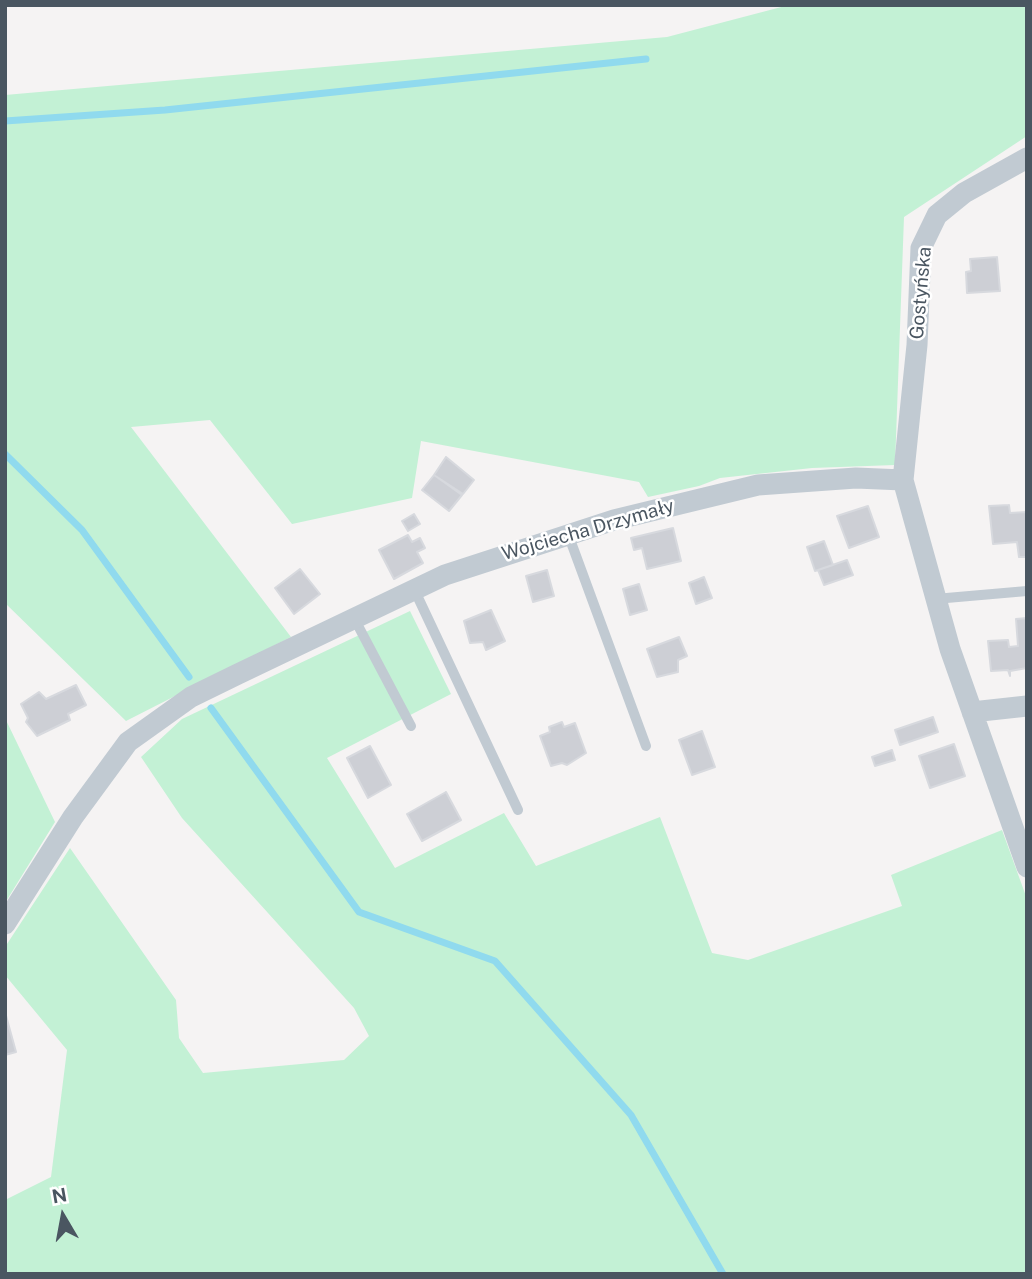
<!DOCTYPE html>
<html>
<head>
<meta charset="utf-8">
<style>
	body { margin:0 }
	#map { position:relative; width:1032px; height:1279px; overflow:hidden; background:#f5f3f3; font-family:"Public Sans",sans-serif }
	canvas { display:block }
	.frame { position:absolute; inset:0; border:7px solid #4a5661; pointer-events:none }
	.north { position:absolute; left:28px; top:1181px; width:70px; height:70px; -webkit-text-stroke:5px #fff; paint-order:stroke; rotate:350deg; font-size:19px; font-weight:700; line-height:28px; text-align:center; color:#4a5661 }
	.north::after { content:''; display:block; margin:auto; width:24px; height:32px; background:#4a5661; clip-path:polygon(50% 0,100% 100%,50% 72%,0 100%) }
</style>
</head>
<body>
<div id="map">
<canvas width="1032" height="1279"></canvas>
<div class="frame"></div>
<div class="north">N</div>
</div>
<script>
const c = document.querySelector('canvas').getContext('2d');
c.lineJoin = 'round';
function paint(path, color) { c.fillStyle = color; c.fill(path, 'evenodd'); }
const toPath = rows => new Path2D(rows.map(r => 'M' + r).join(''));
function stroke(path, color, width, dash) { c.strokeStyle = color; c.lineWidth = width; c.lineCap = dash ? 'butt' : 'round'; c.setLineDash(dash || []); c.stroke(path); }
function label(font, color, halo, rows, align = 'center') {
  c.font = font + ' "Public Sans",sans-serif'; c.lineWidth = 5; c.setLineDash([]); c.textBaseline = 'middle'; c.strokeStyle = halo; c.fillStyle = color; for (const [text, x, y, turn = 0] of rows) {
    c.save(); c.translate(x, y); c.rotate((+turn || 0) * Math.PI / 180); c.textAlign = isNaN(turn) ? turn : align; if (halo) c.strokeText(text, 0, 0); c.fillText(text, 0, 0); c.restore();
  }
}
paint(toPath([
	[789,5,1027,5,1027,136,904,217,895,465,812,468,720,478,699,486,648,497,639,482,421,441,412,498,292,524,210,420,131,427,291,637,126,721,5,603,5,95,667,37],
	[410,611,451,694,327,758,395,868,504,813,536,866,660,817,712,953,748,960,902,906,891,875,1002,830,1027,899,1027,1274,5,1274,5,1200,51,1177,67,1050,5,975,5,947,70,848,176,1000,179,1038,203,1073,344,1060,369,1036,354,1008,182,818,141,757,182,719],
	[5,718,55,822,5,903]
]), '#c3f1d5');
stroke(toPath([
	[5,121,165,110,646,59],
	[5,454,82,530,189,677],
	[211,708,359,912,495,961,631,1115,723,1274]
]), '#90daee', 7);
const building = toPath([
	[997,257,1000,291,967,293,966,272,971,271,970,259,997,257],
	[446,457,474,480,463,494,434,475,446,457],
	[434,475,462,495,449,511,422,490,434,475],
	[1009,505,1010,513,1027,512,1027,557,1019,557,1017,542,993,544,989,506,1009,505],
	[868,506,879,537,849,548,837,516,868,506],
	[414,514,420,524,408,531,402,521,414,514],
	[673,528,681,561,647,569,642,548,634,550,631,538,673,528],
	[408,535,412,542,420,538,425,548,417,552,423,563,394,579,379,550,408,535],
	[824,541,833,565,815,571,807,547,824,541],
	[847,560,853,575,824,585,818,570,847,560],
	[300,569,320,594,294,614,275,588,300,569],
	[547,570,554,596,533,602,526,576,547,570],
	[704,577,712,598,696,604,689,583,704,577],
	[639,584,647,610,630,615,623,589,639,584],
	[491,610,505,641,486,650,483,642,470,643,464,621,491,610],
	[1027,618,1027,668,1010,671,1010,676,1008,670,991,671,988,641,1008,640,1009,647,1018,646,1016,619,1027,618],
	[679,637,687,656,678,660,678,672,657,677,647,649,679,637],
	[76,685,86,705,68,714,70,720,37,736,26,722,28,718,21,704,39,692,46,699,76,685],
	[933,717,938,732,900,745,895,730,933,717],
	[562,722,564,727,575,723,586,753,567,765,562,763,551,766,540,736,550,732,549,727,562,722],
	[702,731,715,767,692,775,679,740,702,731],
	[954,744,965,776,930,788,919,756,954,744],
	[370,746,391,785,368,798,347,758,370,746],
	[892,750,895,760,875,766,872,757,892,750],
	[446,792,461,820,422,841,407,814,446,792],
	[5,1012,16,1052,5,1055,5,1012]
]);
paint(building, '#cdcfd5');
stroke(building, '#d7d9de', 2);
stroke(toPath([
	[568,534,646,746],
	[414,589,518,810],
	[935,599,1027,591],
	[354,618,411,726]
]), '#c1cad2', 10);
stroke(toPath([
	[1027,158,964,193,937,215,921,248,917,345,903,480,950,649,1027,867],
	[972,712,1027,706],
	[5,924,73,817,128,742,191,697,238,674,445,575,614,520,758,485,856,478,903,480]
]), '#c1cad2', 21);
label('19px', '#4a5661', '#fff', [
	["Gostyńska",921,293,-85],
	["Wojciecha Drzymały",588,530,-16]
]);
</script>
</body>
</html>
